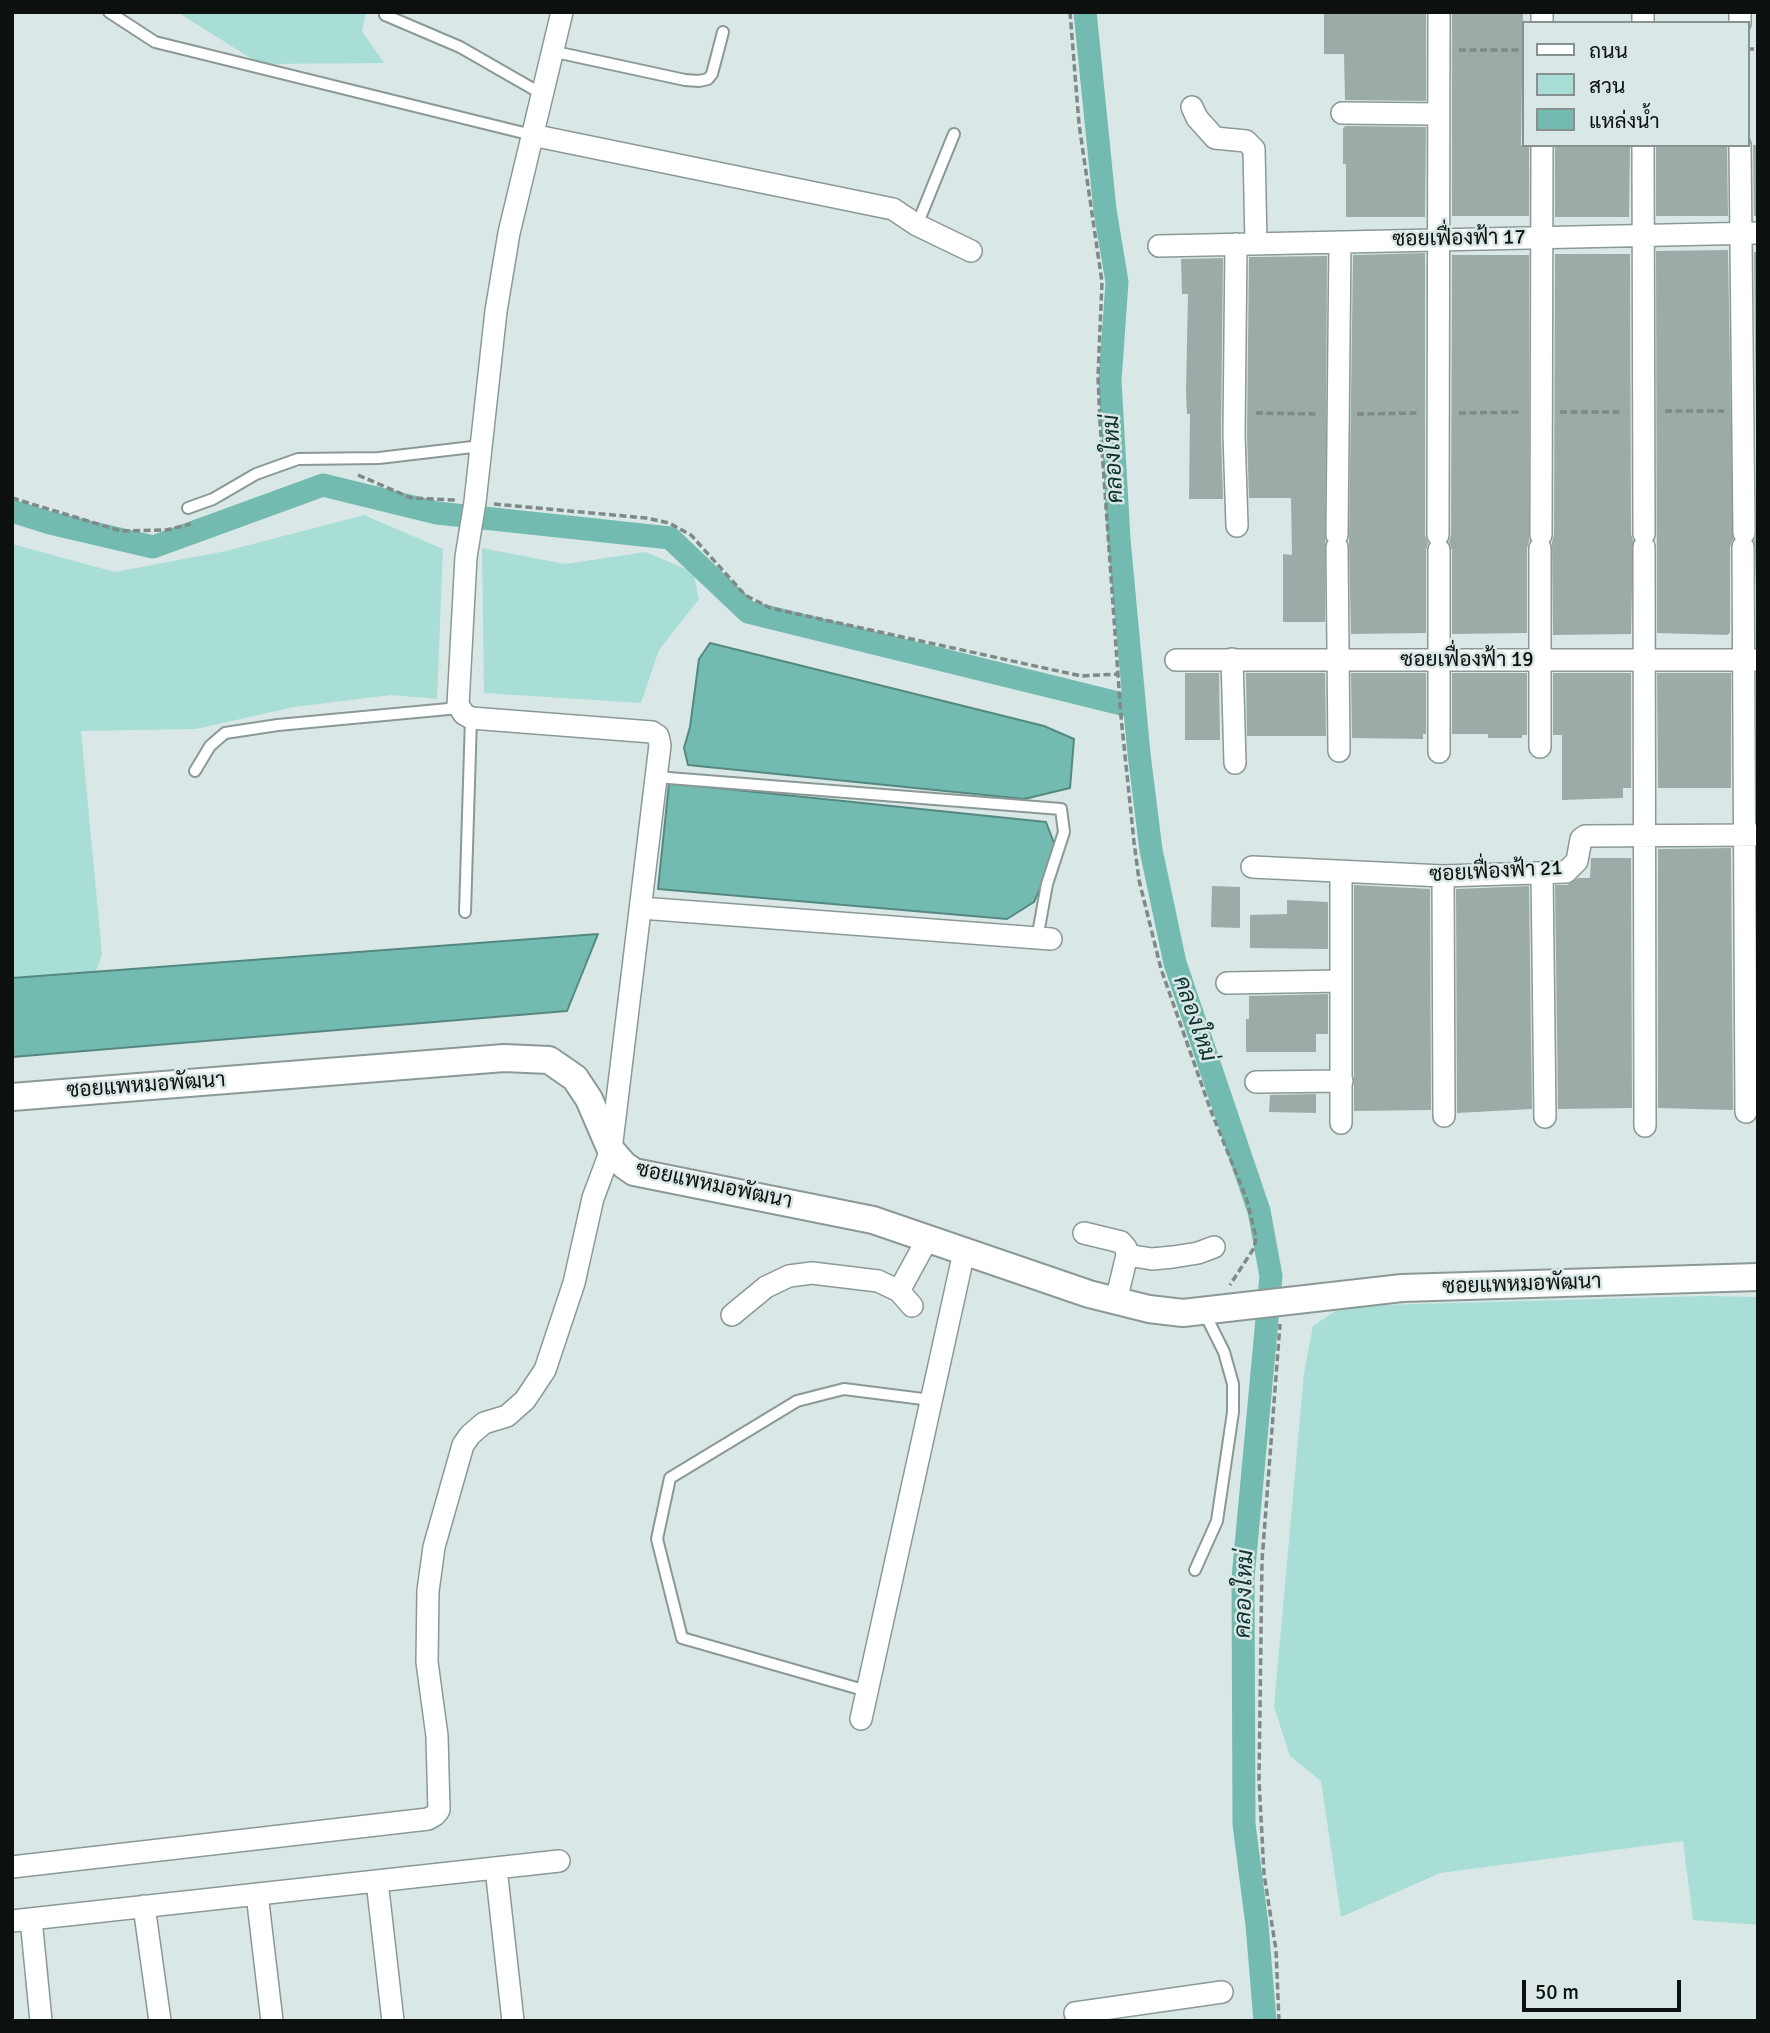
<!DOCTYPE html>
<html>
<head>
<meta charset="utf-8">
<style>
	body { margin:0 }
	#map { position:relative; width:1770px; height:2033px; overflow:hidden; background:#d9e8e6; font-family:Signika,Sarabun,sans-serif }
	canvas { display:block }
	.frame { position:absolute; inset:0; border:14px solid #0c1110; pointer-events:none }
	.legend { position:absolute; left:1522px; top:21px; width:228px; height:126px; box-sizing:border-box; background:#d9e8e6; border:2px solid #879290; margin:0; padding:9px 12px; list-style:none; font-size:21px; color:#0c1110 }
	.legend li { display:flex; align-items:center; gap:14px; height:35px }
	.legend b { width:35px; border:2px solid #879290 }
	.scale { position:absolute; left:1522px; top:1980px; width:159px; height:32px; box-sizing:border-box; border:4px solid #0c1110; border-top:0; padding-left:9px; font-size:21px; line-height:24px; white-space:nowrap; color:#0c1110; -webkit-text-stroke:5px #d9e8e6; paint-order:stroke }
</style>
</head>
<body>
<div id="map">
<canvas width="1770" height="2033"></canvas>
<div class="frame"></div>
<ul class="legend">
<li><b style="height:9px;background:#fff"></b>ถนน</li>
<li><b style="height:19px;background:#a9ded6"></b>สวน</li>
<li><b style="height:19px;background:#73bbb1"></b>แหล่งน้ำ</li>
</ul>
<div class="scale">50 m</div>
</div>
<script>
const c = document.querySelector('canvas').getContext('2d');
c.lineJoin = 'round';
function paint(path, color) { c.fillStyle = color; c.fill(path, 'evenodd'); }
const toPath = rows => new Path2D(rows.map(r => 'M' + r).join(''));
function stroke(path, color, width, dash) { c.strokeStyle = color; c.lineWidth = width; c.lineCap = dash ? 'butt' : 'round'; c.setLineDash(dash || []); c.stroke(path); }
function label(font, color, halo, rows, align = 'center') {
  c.font = font + ' Signika,Sarabun,sans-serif'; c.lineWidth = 5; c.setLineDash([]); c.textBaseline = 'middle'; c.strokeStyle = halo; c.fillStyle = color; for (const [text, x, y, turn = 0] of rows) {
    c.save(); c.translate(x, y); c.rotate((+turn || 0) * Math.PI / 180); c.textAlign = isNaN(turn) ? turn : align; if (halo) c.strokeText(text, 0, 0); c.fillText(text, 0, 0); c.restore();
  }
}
paint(toPath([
	[177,12,366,12,362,31,384,63,260,64],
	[364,515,443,549,437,699,391,695,294,707,196,729,81,731,102,954,96,971,12,978,12,544,115,572,226,551],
	[482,548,565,564,646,552,693,572,699,599,659,650,641,703,484,693],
	[1706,1296,1758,1297,1758,1925,1693,1920,1683,1841,1440,1873,1341,1917,1321,1781,1290,1756,1274,1707,1304,1373,1313,1326,1343,1306]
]), '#a9ded6');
const water = toPath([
	[710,643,1044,726,1074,739,1070,788,1024,799,688,765,684,748,690,727,699,659,710,643],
	[669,783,1046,822,1057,851,1034,902,1007,919,658,889,669,783],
	[598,934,567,1011,12,1057,12,978,598,934]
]);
paint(water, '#73bbb1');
stroke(water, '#548881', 2);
stroke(toPath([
	[1085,12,1105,210,1117,282,1110,381,1119,539,1139,754,1151,850,1175,963,1259,1211,1271,1276,1243,1578,1244,1824,1257,1925,1265,2021],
	[12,511,50,523,153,547,323,485,437,513,670,538,748,612,1134,707]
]), '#73bbb1', 23);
paint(toPath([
	[1324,12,1426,12,1426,101,1345,100,1344,54,1324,54],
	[1452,12,1523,12,1521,145,1529,145,1529,216,1452,216],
	[1345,126,1426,127,1425,217,1346,217,1346,164,1343,164,1343,129],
	[1555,145,1630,145,1629,217,1555,217],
	[1656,145,1727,145,1728,216,1656,216],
	[1753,145,1758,145,1758,216,1754,216],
	[1728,250,1733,539,1730,547,1730,633,1727,635,1657,633,1656,251],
	[1754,252,1758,252,1758,633,1754,541,1757,533],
	[1425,253,1425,535,1428,543,1426,550,1426,633,1351,634,1349,541,1353,255],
	[1555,254,1630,254,1631,534,1633,541,1631,634,1553,635,1552,542,1554,535],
	[1452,255,1529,255,1529,541,1527,548,1527,633,1452,634,1452,550,1449,542,1451,535],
	[1327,256,1325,622,1283,622,1283,554,1292,555,1291,498,1249,498,1247,434,1249,257],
	[1223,258,1221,434,1223,499,1189,499,1190,414,1187,414,1186,392,1188,294,1182,294,1181,259],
	[1185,673,1219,673,1220,740,1185,740],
	[1246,673,1325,673,1326,736,1247,736],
	[1351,673,1426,673,1426,734,1423,734,1423,739,1352,738],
	[1452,673,1527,673,1527,735,1522,735,1522,738,1488,738,1488,734,1452,734],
	[1553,673,1631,673,1631,788,1623,788,1623,798,1562,800,1562,735,1553,735],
	[1657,673,1731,673,1731,788,1658,788],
	[1731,848,1733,1110,1658,1108,1658,849],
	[1591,858,1631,858,1632,1108,1558,1109,1555,885,1567,885,1578,878,1590,878],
	[1354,885,1430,889,1431,1110,1354,1111],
	[1212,886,1240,887,1240,928,1211,927],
	[1529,886,1532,1109,1457,1113,1456,889],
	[1287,900,1328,902,1328,949,1250,948,1250,915,1287,914],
	[1328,994,1328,1034,1316,1034,1316,1052,1246,1052,1246,1019,1249,1019,1249,996],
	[1316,1094,1316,1113,1269,1112,1270,1095]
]), '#9caba8');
const service = toPath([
	[109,12,155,42,532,135],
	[385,15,460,47,542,94],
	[551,51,685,80,699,81,708,79,712,74,723,32],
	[917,225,954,134],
	[188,508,213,499,256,474,298,459,379,458,481,446],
	[195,771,210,746,225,733,278,725,459,708],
	[656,777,1061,809,1064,832,1047,884,1039,928,1035,938],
	[465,912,471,718],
	[1195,1570,1217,1521,1233,1412,1233,1384,1224,1352,1204,1312],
	[867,1691,682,1638,657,1539,670,1478,797,1401,844,1389,931,1400]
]);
const minor = toPath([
	[1542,12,1542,23],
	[1643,12,1643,23],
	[1740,12,1740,23],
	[1192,107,1197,118,1215,138,1246,141,1254,149,1256,244],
	[1342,113,1438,114],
	[532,135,893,209,917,225,971,251],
	[1643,145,1644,534],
	[1740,145,1744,533],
	[1236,244,1234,434,1237,526],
	[1159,246,1758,233],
	[1337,535,1340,242],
	[1438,535,1439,12],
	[1541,535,1542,145],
	[1337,547,1339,751],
	[1644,547,1645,1126],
	[1743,547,1746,1112],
	[1439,550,1439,752],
	[1232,659,1235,763],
	[1176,660,1758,660],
	[1540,747,1540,548],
	[1252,867,1443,876,1566,872,1577,861,1581,839,1585,836,1756,835],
	[1542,873,1545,1117],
	[1443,876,1444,1116],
	[641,908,1051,939],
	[1227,983,1341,981],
	[1256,1082,1342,1081],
	[1341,1123,1341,873],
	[1084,1233,1121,1242,1126,1248,1127,1255,1116,1301],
	[1127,1255,1152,1259,1173,1257,1198,1253,1214,1247],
	[899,1291,928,1238],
	[732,1315,766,1287,789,1276,812,1273,878,1281,899,1291,912,1306],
	[861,1719,964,1252],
	[12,1867,428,1819,435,1815,439,1810,437,1736,427,1662,428,1591,434,1547,463,1445,470,1435,484,1423,507,1416,525,1400,545,1370,574,1283,593,1198,611,1150,660,745,658,736,652,732,471,718,464,714,458,705,466,557,475,502,496,311,509,233,562,12],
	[496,1868,513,2021],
	[377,1881,393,2021],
	[257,1894,272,2021],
	[144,1906,160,2021],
	[31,1919,41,2021],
	[12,1921,559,1861],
	[1075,2013,1222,1992]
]);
const tertiary = toPath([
	[12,1097,504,1058,549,1060,575,1078,589,1099,611,1150,624,1165,634,1172,873,1220,1089,1294,1149,1309,1183,1313,1402,1288,1758,1277]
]);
stroke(service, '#8b9996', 14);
stroke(minor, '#8b9996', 24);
stroke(tertiary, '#8b9996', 30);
stroke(toPath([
	[1070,12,1079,124,1102,282,1098,376,1100,422,1121,717,1134,842,1139,880,1161,969,1211,1111,1247,1200,1256,1238,1254,1248,1230,1285],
	[1747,49,1758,49],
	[1459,50,1523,50],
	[1665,411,1724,411],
	[1560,412,1623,412],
	[1256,413,1318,414],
	[1459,413,1521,412],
	[1357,414,1420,413],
	[358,475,411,498,455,500],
	[12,498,121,531,166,530,191,524],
	[494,504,646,518,669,523,691,535,745,595,770,608,1081,676,1119,674],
	[1279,2021,1276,1950,1264,1874,1259,1780,1262,1561,1280,1324]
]), '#7e8988', 3.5, [7, 3.5]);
stroke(service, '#fff', 10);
stroke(minor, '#fff', 21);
stroke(tertiary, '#fff', 26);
label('21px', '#0c1110', '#d9e8e6', [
	["ซอยเฟื่องฟ้า 17",1459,239,-1],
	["ซอยเฟื่องฟ้า 19",1467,660],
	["ซอยเฟื่องฟ้า 21",1496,872,-3],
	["ซอยแพหมอพัฒนา",146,1086,-4],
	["ซอยแพหมอพัฒนา",714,1186,12],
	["ซอยแพหมอพัฒนา",1522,1285,-2]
]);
label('italic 23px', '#0e332e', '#d9e8e6', [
	["คลองใหม่",1114,459,-93],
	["คลองใหม่",1194,1019,71],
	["คลองใหม่",1245,1594,-88]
]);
</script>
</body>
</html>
